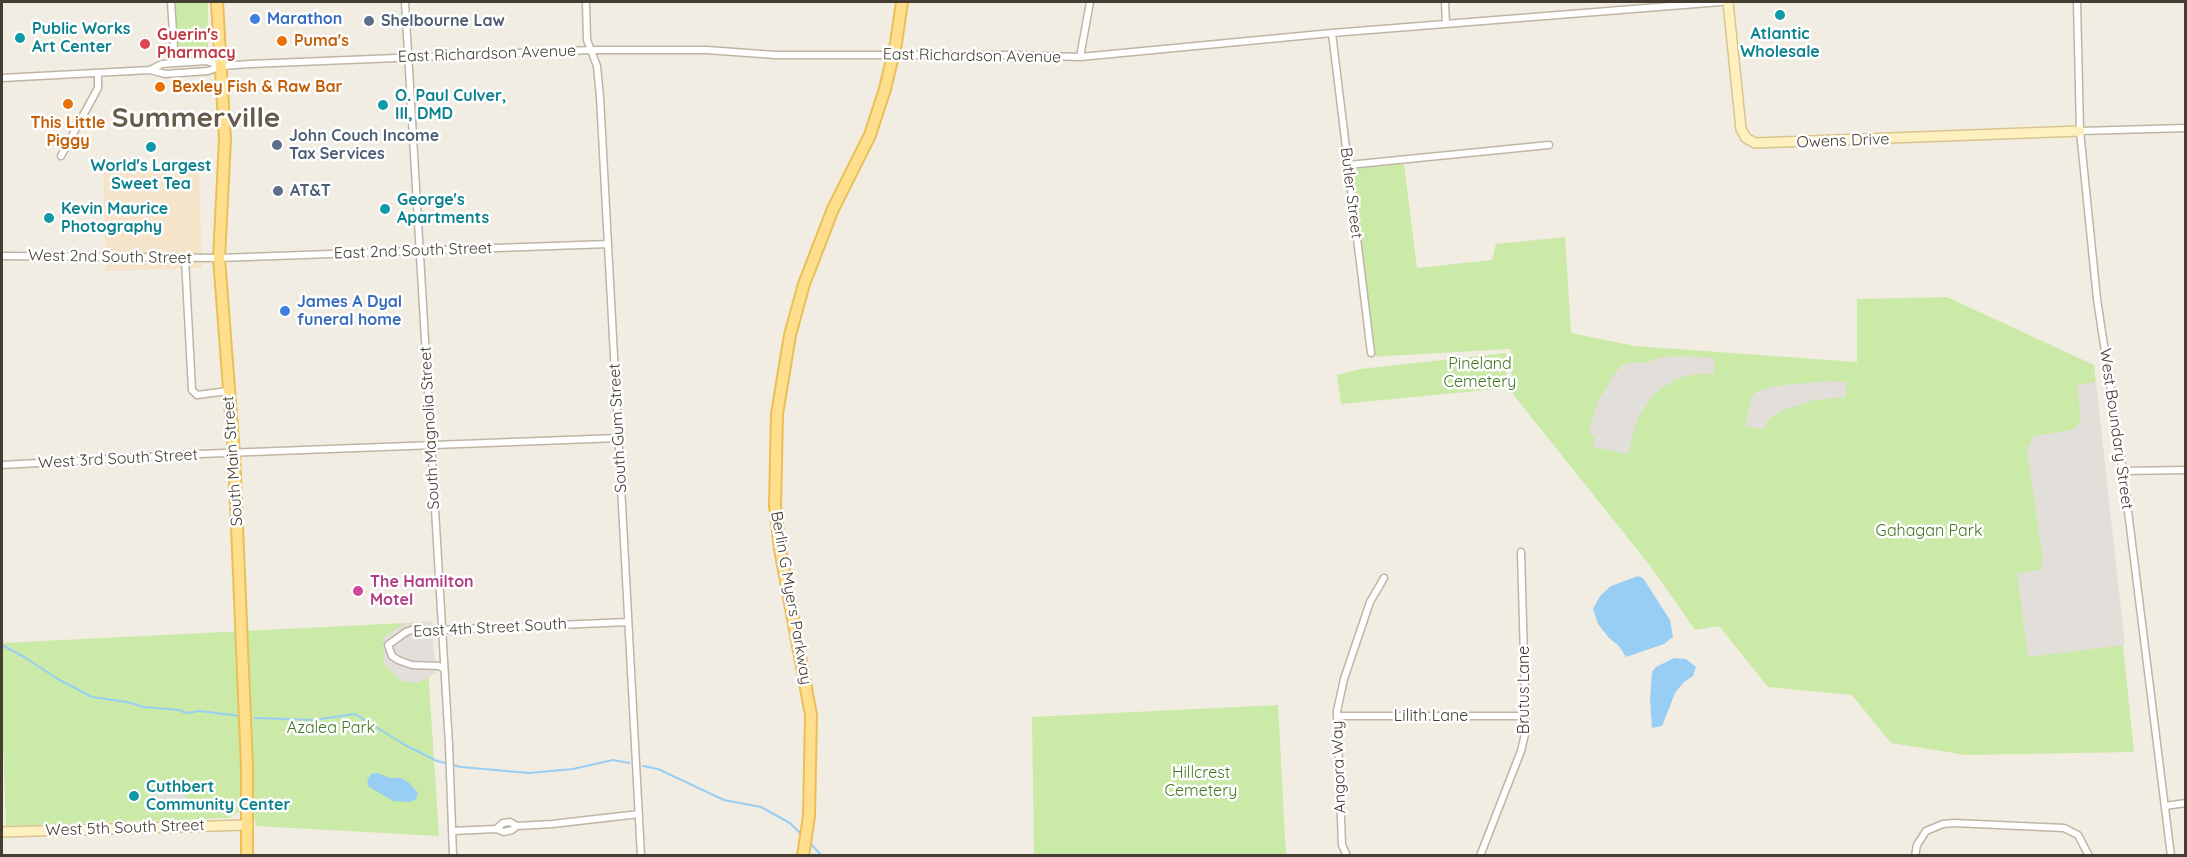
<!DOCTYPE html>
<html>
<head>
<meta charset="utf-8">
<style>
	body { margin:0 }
	#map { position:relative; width:2187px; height:857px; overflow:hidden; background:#f2ede2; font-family:Quicksand,sans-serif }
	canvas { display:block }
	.frame { position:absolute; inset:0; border:3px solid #443d32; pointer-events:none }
</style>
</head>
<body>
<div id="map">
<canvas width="2187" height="857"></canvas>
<div class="frame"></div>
</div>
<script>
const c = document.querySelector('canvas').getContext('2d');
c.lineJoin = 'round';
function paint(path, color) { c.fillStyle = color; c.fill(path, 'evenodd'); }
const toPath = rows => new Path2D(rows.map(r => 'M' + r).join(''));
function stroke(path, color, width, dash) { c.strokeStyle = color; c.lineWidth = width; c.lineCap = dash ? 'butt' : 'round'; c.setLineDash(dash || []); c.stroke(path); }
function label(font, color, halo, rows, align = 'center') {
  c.font = font + ' Quicksand,sans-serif'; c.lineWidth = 5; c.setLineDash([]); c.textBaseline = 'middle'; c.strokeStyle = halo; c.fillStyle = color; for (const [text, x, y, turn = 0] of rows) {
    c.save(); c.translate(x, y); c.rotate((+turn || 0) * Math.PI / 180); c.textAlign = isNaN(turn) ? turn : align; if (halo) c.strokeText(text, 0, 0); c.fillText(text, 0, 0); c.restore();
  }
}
paint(toPath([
	[199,167,202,268,106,271,103,170]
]), '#f6e4ca');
paint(toPath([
	[173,2,208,2,208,48,203,56,179,57],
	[1404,164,1417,268,1492,260,1496,244,1565,237,1571,333,1635,346,1857,362,1857,299,1947,297,2094,365,2134,752,1966,755,1891,743,1852,695,1768,687,1719,626,1695,630,1651,567,1512,393,1511,349,1368,357,1352,169],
	[1506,353,1507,388,1341,404,1337,375,1360,369],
	[425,622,439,836,256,826,253,810,238,812,229,818,6,826,2,714,2,643],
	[1278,705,1286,855,1034,855,1032,717]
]), '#cbe9a7');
paint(toPath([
	[1685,356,1714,358,1714,373,1691,375,1676,379,1665,386,1653,395,1637,420,1628,454,1593,447,1595,436,1588,433,1598,401,1615,373,1621,366,1632,362,1646,363,1661,357],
	[1826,381,1846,382,1846,397,1814,400,1781,411,1769,419,1764,429,1745,426,1752,396,1756,392,1775,386],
	[2096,382,2125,645,2028,657,2017,573,2034,571,2040,569,2043,562,2027,450,2034,436,2071,430,2077,426,2081,420,2077,385],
	[431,621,436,673,418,683,401,681,384,664,383,638,405,623],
	[185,790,186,809,155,810,155,791]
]), '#e2dfdb');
paint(toPath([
	[1638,576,1643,578,1670,620,1673,637,1664,644,1626,657,1619,646,1609,638,1598,624,1593,609,1600,596,1611,586],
	[1674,658,1686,659,1696,667,1693,676,1684,682,1675,693,1662,726,1652,728,1650,699,1652,672,1656,667],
	[377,773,390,778,401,778,408,782,418,793,416,799,410,802,393,801,369,787,367,781,371,774]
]), '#99cef4');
stroke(toPath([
	[2,645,24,657,58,679,92,697,127,702,144,707,179,710,186,713,200,711,240,716],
	[255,718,313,720,355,714,405,745,437,761,461,767,529,773,573,769,613,760,629,763],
	[643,766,658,769,724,800,761,807,790,823,803,836],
	[809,842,822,856]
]), '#99cef4', 2);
const street = toPath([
	[171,2,175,63],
	[405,2,449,745,453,856],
	[586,2,587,40,597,66,600,97,641,856],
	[1445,2,1446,24],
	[2077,2,2080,131,2097,299,2123,471,2171,856],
	[1332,33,1371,353],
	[1080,57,1090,2],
	[150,70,162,64,175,63,207,61,221,66],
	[2,78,150,70,165,74,208,71,222,66,250,64,591,50,707,50,775,55,1015,55,1080,57,1332,33,1721,2],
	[2080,131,2186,128],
	[61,156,98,88,98,73],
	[1348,165,1549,145],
	[2,256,219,258,608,244],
	[185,259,192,390,197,395,228,391],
	[2,465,199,454,618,438],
	[2123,471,2186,470],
	[444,669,439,666,412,665,398,660,392,656,388,645,406,632,414,629,442,630,628,622],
	[1337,716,1525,716],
	[2165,806,2186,803],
	[496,829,503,823,510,822,517,826,552,824,639,814],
	[452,831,496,829,504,832,512,830,517,826],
	[1347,856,1342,845,1337,711,1344,679,1370,602,1384,578],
	[1480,856,1521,751,1526,730,1521,552],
	[1915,856,1917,845,1926,831,1943,824,1954,823,2064,828,2078,835,2089,856]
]);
const secondary = toPath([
	[1728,2,1741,129,1746,138,1755,143,2080,131],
	[2,832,248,825]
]);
const primary = toPath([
	[217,2,225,139,219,258,234,454,247,768,247,856],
	[803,856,809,816,811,715,780,549,775,506,777,414,790,335,804,284,833,209,870,135,885,89]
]);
stroke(street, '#beb5a4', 9);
stroke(secondary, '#d9c590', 12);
stroke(primary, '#eabf58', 14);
stroke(street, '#fff', 6);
stroke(secondary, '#fff0bf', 9);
stroke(primary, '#ffdf8e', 10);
const primaryBridge = toPath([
	[885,89,896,43,902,2]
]);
stroke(primaryBridge, '#eabf58', 14, []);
stroke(primaryBridge, '#ffdf8e', 10);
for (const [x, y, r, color] of [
	[1780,15,6,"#0f9aa8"],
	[255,19,6,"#3f7fe0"],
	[369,21,6,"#5c6f8a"],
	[20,38,6,"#0f9aa8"],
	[282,41,6,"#e8710a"],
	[145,44,6,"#e0444e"],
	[160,87,6,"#e8710a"],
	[68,104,6,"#e8710a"],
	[383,105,6,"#0f9aa8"],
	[277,145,6,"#5c6f8a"],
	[151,147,6,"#0f9aa8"],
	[278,191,6,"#5c6f8a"],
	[385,209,6,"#0f9aa8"],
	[49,218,6,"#0f9aa8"],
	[285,311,6,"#3f7fe0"],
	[358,591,6,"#d1479c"],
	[134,796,6,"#0f9aa8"]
]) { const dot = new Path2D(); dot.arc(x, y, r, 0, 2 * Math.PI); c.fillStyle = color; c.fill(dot); stroke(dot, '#fff', 2); }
label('bold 16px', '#366cbe', '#fff', [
	["Marathon",267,19],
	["James A Dyal",297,302],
	["funeral home",297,320]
], 'left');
label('bold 16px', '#4e5e75', '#fff', [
	["Shelbourne Law",381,21],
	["John Couch Income",289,136],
	["Tax Services",289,154],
	["AT&T",290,191]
], 'left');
label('bold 16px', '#0d838f', '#fff', [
	["Public Works",32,29],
	["Art Center",32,47],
	["Atlantic",1780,34,"center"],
	["Wholesale",1780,52,"center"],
	["O. Paul Culver,",395,96],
	["III, DMD",395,114],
	["World's Largest",151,166,"center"],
	["Sweet Tea",151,184,"center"],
	["George's",397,200],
	["Apartments",397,218],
	["Kevin Maurice",61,209],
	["Photography",61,227],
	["Cuthbert",146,787],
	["Community Center",146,805]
], 'left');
label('bold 16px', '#be3a42', '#fff', [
	["Guerin's",157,35],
	["Pharmacy",157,53]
], 'left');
label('bold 16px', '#c56008', '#fff', [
	["Puma's",294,41],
	["Bexley Fish & Raw Bar",172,87],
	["This Little",68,123,"center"],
	["Piggy",68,141,"center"]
], 'left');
label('16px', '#443d32', '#fff', [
	["East Richardson Avenue",487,54,-2],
	["East Richardson Avenue",972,56,1],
	["Owens Drive",1843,141,-2],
	["Butler Street",1351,193,83],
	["East 2nd South Street",413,251,-2],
	["West 2nd South Street",110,257,1],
	["South Magnolia Street",430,428,-93],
	["South Gum Street",618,428,-93],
	["West Boundary Street",2116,429,82],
	["West 3rd South Street",118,459,-3],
	["South Main Street",233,461,-94],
	["Berlin G Myers Parkway",791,598,80],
	["East 4th Street South",490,628,-3],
	["Brutus Lane",1524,690,-90],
	["Lilith Lane",1431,716],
	["Angora Way",1339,767,-92],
	["West 5th South Street",125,828,-2]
]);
label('16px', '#437823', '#fff', [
	["Pineland",1480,364],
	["Cemetery",1480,382],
	["Gahagan Park",1929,531],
	["Azalea Park",331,728],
	["Hillcrest",1201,773],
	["Cemetery",1201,791]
]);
label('bold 16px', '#b23c85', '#fff', [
	["The Hamilton",370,582],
	["Motel",370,600]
], 'left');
label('bold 28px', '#675b49', '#fff', [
	["Summerville",196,119]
]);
</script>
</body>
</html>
